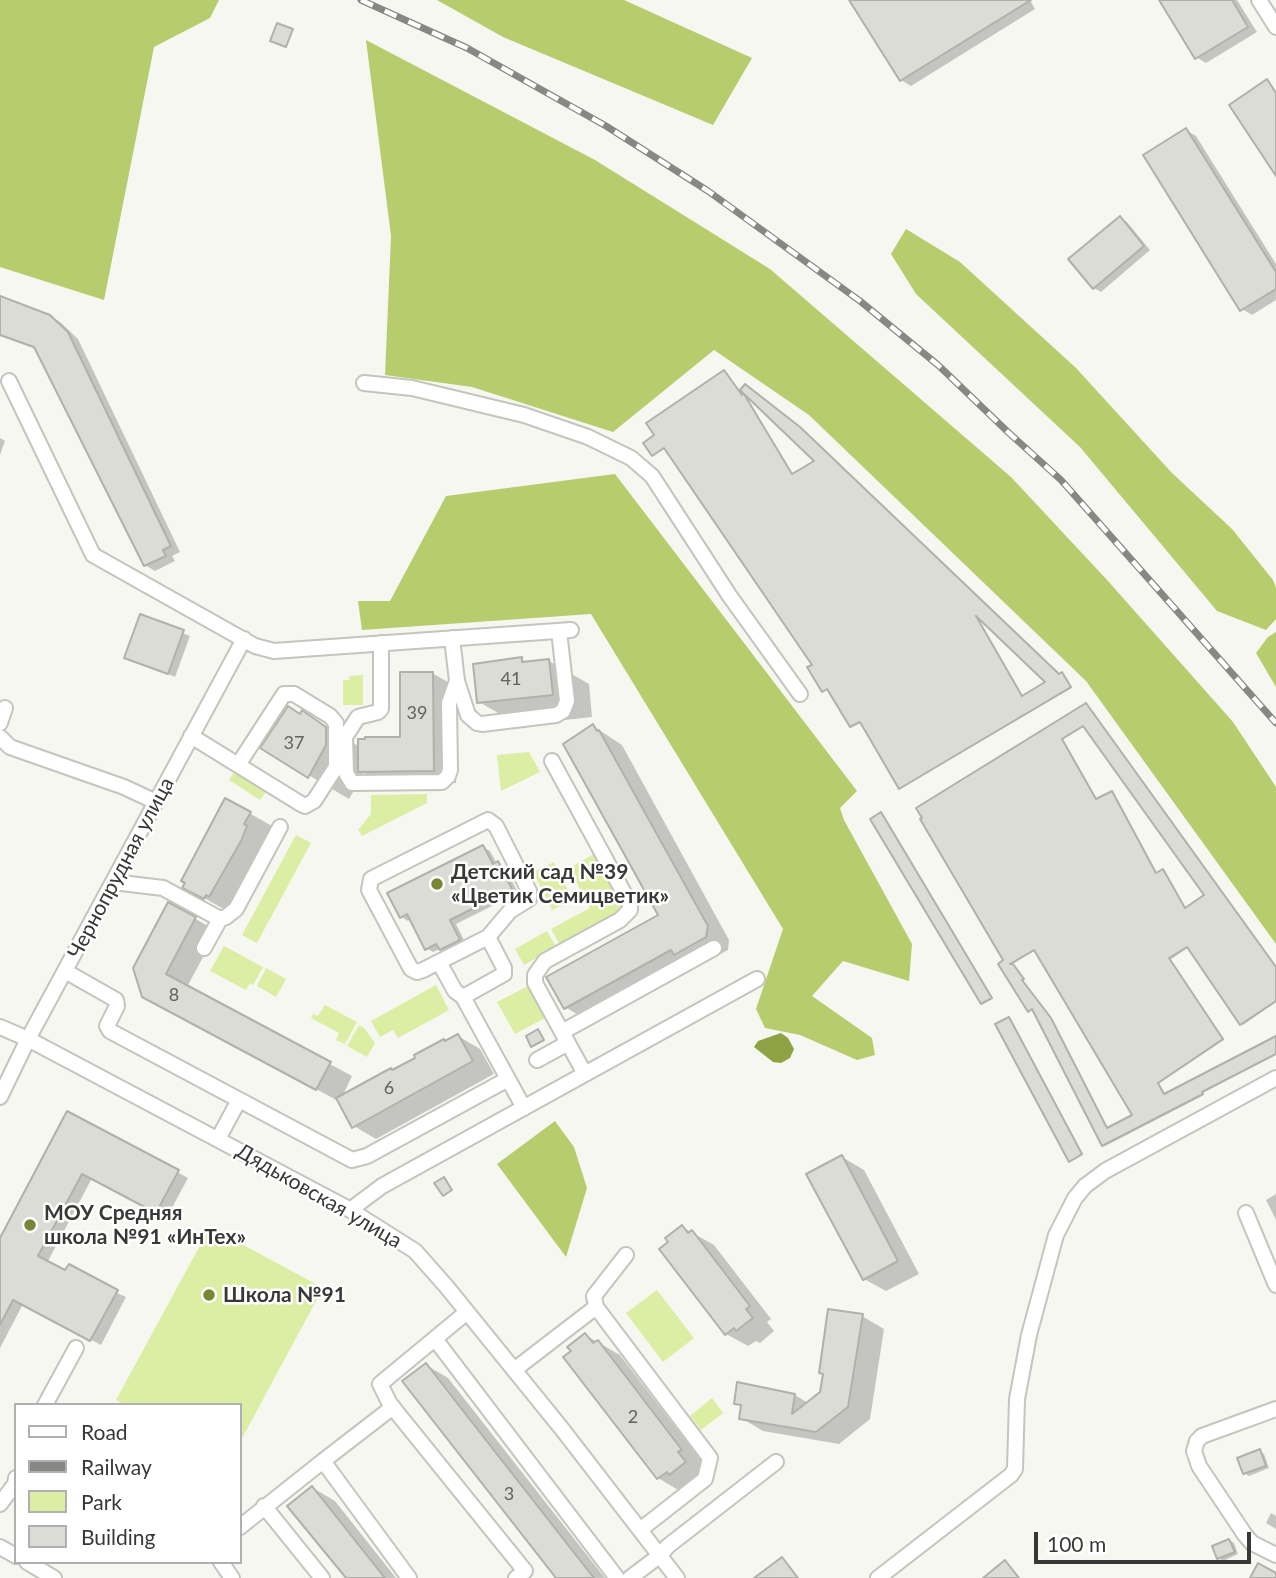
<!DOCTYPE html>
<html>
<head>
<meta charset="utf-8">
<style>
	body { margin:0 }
	#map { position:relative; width:1276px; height:1578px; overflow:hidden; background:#f5f7f0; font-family:Lato,sans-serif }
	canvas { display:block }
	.legend { position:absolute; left:14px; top:1403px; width:228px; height:161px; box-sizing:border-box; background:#fff; border:2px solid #afb0af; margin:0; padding:9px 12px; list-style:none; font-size:21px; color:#383936 }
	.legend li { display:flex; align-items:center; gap:14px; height:35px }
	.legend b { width:35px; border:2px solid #afb0af }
	.scale { position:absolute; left:1034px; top:1532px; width:217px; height:32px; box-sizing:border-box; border:4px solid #383936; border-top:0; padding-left:9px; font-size:21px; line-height:24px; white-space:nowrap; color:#383936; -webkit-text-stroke:5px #fff; paint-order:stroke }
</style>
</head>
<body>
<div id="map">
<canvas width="1276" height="1578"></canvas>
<ul class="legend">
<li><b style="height:9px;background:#fff"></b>Road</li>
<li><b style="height:9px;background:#878884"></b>Railway</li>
<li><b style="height:19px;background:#dceea3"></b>Park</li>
<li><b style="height:19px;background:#dadcd5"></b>Building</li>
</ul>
<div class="scale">100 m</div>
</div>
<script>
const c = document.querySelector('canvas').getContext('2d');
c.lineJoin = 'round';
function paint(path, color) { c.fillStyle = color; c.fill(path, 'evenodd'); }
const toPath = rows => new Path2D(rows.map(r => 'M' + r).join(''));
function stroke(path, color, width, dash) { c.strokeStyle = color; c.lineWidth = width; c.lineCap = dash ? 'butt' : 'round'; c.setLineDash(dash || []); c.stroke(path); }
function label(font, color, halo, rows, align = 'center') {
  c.font = font + ' Lato,sans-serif'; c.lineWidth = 5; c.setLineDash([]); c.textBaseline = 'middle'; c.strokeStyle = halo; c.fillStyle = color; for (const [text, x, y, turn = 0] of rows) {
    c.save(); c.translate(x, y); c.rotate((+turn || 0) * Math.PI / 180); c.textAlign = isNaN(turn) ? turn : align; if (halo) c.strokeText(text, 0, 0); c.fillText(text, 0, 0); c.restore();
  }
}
paint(toPath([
	[363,675,363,705,343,705,343,680,349,680,350,676],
	[529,752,540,772,501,791,497,755],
	[236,769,268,789,260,800,229,780],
	[427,794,427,803,362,836,358,830,371,814,371,795],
	[296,835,311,843,257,943,242,935],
	[594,854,624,910,560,945,551,929,590,908,569,868],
	[554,862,573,900,552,910,533,872],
	[547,931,556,947,524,965,515,949],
	[224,946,263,967,253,985,250,983,246,990,210,971],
	[266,968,286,979,276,997,257,986],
	[436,985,449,1010,398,1038,393,1030,380,1037,371,1021],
	[528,986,545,1018,515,1034,497,1002],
	[325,1005,357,1022,345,1044,336,1040,339,1033,311,1018,313,1014,318,1016],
	[359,1025,364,1028,375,1043,367,1057,347,1046],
	[210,1227,323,1288,240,1442,240,1405,126,1405,116,1400],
	[657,1290,694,1338,663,1362,626,1313],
	[712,1398,723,1413,701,1430,690,1416]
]), '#dceea3');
paint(toPath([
	[0,0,219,0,210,18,154,47,104,300,0,267],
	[437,0,624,0,752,58,713,125,503,37],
	[366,40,595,160,770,269,1011,477,1108,581,1233,722,1276,787,1276,944,1086,681,809,415,714,350,613,432,472,387,385,375,391,236],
	[906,229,960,262,1076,368,1172,473,1232,529,1273,580,1276,588,1276,619,1266,630,1217,611,1080,447,916,294,891,254],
	[615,474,857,791,840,808,844,820,912,944,909,981,843,961,812,996,872,1038,875,1055,857,1060,800,1035,765,1028,756,1009,783,929,591,614,362,630,358,601,390,601,446,496],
	[1276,632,1276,687,1256,653,1268,637],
	[555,1121,574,1147,587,1188,566,1257,497,1164]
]), '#b7cc6d');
paint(toPath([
	[781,1033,788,1038,794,1049,790,1058,781,1063,773,1062,754,1047,758,1041]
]), '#8fa244');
paint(toPath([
	[851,0,1030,0,1035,9,911,86,901,80],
	[1161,0,1237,0,1257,32,1206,63,1196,57],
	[1186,130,1196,136,1276,264,1276,300,1252,315,1242,309],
	[1120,218,1127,222,1150,250,1101,292,1094,288],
	[0,298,49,316,60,322,78,339,180,552,172,556,175,561,155,571,145,565,36,349,0,336],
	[724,372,742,397,744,395,793,476,1059,676,1064,675,1072,688,901,788,862,722,852,726,829,689,823,690,814,665,666,448,653,455],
	[979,616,1048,683,1023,697,976,619],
	[0,438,5,441,0,455],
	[141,616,190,636,175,677,126,657],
	[521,659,528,663,549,661,589,684,592,717,519,725,479,702],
	[432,673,455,686,456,783,382,784,364,773,349,799,263,748,302,712,360,747,402,738],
	[1087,706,1276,967,1276,1002,1243,1025,1189,947,1170,960,1224,1040,1158,1084,1165,1096,1276,1038,1276,1055,1202,1093,1204,1095,1105,1146,1034,1009,1030,1011,1005,960,922,819],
	[1085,726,1207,895,1186,910,1165,872,1157,874,1114,794,1097,801,1062,740],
	[1036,950,1134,1116,1108,1130,1022,981,1024,980,1011,965],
	[593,726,622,745,729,940,728,950,698,966,692,963,587,1020,565,1007,660,916],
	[226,800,272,826,266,838,269,840,227,911,185,887],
	[483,847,490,851,497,864,505,867,518,893,456,924,466,944,448,953,440,949,433,952,426,948,411,919,408,921,401,917],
	[169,904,217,931,187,987,352,1076,342,1097,458,1036,480,1049,494,1074,376,1139,354,1126,340,1102,143,995],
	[1010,1020,1083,1155,1072,1161,1070,1160],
	[68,1113,188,1178,167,1217,92,1178,47,1263,126,1297,101,1345,23,1304,0,1348,0,1241],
	[842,1157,864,1170,919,1274,886,1291,864,1279],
	[1276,1194,1276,1220,1266,1200],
	[682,1227,714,1245,771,1319,767,1322,774,1331,760,1343,756,1341,748,1346,726,1334],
	[862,1316,884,1329,870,1419,839,1444,763,1431,741,1418,743,1407,736,1403,795,1395,808,1403,822,1393],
	[585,1335,620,1355,703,1463,700,1466,707,1476,680,1491,658,1478,573,1351],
	[426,1365,448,1378,605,1578,553,1578,556,1576],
	[1259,1451,1264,1454,1269,1468,1249,1476,1244,1473],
	[313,1488,335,1501,396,1578,348,1578],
	[1271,1513,1276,1516,1276,1529,1266,1523],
	[1229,1540,1234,1543,1238,1554,1223,1561,1219,1558]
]), '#0003');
const building = toPath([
	[849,0,1031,0,900,81,849,0],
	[1159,0,1232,0,1248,27,1195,59,1159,0],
	[277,23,293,29,286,47,270,41,277,23],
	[1267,79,1276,93,1276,176,1229,105,1267,79],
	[1186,128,1276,272,1276,289,1240,311,1143,155,1186,128],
	[1120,216,1144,246,1093,289,1068,259,1120,216],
	[0,296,50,315,68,332,171,546,163,550,166,556,144,566,34,347,0,335,0,296],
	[724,370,742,395,743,393,740,390,745,384,800,427,1059,674,1062,672,1071,687,899,789,860,722,850,727,827,689,822,692,807,667,812,665,664,448,652,456,643,443,654,435,646,423,724,370],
	[744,394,814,461,792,474,744,394],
	[976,616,1045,682,1022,696,976,616],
	[140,614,184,630,168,674,124,658,140,614],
	[522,657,522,662,549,659,553,695,477,703,473,664,522,657],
	[400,672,433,672,434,771,358,772,358,739,365,739,365,737,400,737,400,672],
	[1086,703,1276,967,1276,1001,1240,1025,1187,947,1169,958,1223,1039,1158,1083,1164,1094,1276,1036,1276,1054,1202,1092,1203,1094,1102,1146,1032,1009,1028,1012,998,964,1003,960,920,819,922,818,916,808,1086,703],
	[1083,726,1204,895,1185,908,1163,869,1156,873,1112,791,1096,799,1062,739,1083,726],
	[1034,950,1132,1115,1107,1128,1051,1018,1022,980,1024,979,1013,964,1010,964,1034,950],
	[288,706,300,714,302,710,326,727,326,745,308,778,260,748,288,706],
	[593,724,597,731,599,730,708,926,706,937,674,955,671,950,564,1009,546,977,658,915,563,744,593,724],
	[225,798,251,812,244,824,247,826,241,841,209,897,206,895,204,899,182,888,185,883,181,881,225,798],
	[881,812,992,998,981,1004,870,819,881,812],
	[483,845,493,864,498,861,512,889,450,920,460,940,440,950,436,944,425,950,407,914,400,918,387,893,483,845],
	[168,902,196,917,166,974,331,1062,316,1090,142,997,133,968,168,902],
	[1009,1017,1082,1154,1069,1162,995,1024,1009,1017],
	[538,1029,544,1040,531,1047,526,1036,538,1029],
	[458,1034,473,1061,352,1128,336,1098,391,1068,392,1070,415,1058,414,1055,444,1039,445,1041,458,1034],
	[67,1111,179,1170,156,1213,82,1174,38,1256,65,1270,69,1264,118,1290,90,1341,13,1300,0,1325,0,1238,67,1111],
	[842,1155,898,1261,863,1280,806,1174,842,1155],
	[444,1177,452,1190,443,1196,434,1183,444,1177],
	[682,1225,688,1233,692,1230,750,1306,746,1309,753,1318,736,1331,734,1328,725,1335,659,1249,668,1242,665,1238,682,1225],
	[828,1309,863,1314,848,1407,816,1432,739,1419,741,1405,734,1404,737,1382,795,1394,792,1414,820,1392,823,1374,819,1373,828,1309],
	[585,1333,593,1343,598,1340,682,1450,678,1452,686,1462,669,1475,667,1472,657,1479,563,1357,571,1351,567,1347,585,1333],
	[426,1363,464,1412,594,1578,556,1578,402,1381,426,1363],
	[1260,1449,1266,1466,1243,1474,1237,1458,1260,1449],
	[312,1486,385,1578,346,1578,287,1506,312,1486],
	[1229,1539,1235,1552,1217,1559,1212,1546,1229,1539],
	[782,1557,798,1578,754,1578,782,1557],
	[1005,1560,1019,1578,983,1578,1005,1560],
	[1258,1563,1276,1573,1276,1578,1250,1578,1258,1563]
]);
paint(building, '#dadcd5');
stroke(building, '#afb1aa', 2);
const minor = toPath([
	[1259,0,1276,27],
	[9,381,93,555,255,646,274,651,571,630],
	[364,383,412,388,524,415,588,437,631,458,652,476,729,595,800,694],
	[452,638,457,681,468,715,477,723,482,724,556,715,563,711,567,701,559,631],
	[381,643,381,709,378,712,358,717,345,737,346,773,352,783,442,782,448,776,450,770,449,703,457,681],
	[0,723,5,708],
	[191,736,238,765,301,804,305,806,314,801,336,767,336,723,330,716,294,694,284,694,238,765],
	[0,737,10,747,124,787,156,802],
	[552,761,630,904,630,910,620,920,545,961,535,975,535,983,585,1074],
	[488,820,496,826,529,891,529,899,510,911,488,937,423,970,417,972,411,969,369,890,371,879,488,820],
	[113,882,163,888,220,919,226,917,236,909,280,827],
	[204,948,220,919],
	[439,962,455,991,463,997,524,1108],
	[65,971,116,1000,117,1006,107,1026,110,1031,352,1160,367,1156,508,1079],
	[463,997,504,974,504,968,488,937],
	[0,1027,28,1039,347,1208,415,1251,446,1286,562,1429,677,1578],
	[562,1032,714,948],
	[537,1060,568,1043],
	[0,1097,28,1039,244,639],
	[218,1139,239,1100],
	[350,1210,382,1186,757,979],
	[1246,1213,1276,1285],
	[596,1307,594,1296,626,1255],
	[467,1312,380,1384,390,1404,525,1571,516,1578],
	[435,1339,617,1578],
	[514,1370,596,1307,710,1458,705,1479,640,1530],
	[45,1405,76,1348],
	[1276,1409,1202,1436,1197,1441,1194,1451,1199,1466,1245,1535,1252,1543,1276,1555],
	[323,1461,393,1407],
	[0,1504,15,1484,16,1478],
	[264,1506,322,1578],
	[240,1527,323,1461,409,1578],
	[0,1547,16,1556],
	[27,1562,54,1578],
	[221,1562,232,1578],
	[630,1578,659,1556,668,1546,776,1462],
	[878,1578,1011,1475,1015,1469,1017,1399,1029,1335,1056,1235,1075,1198,1085,1186,1105,1171,1276,1078]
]);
stroke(minor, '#c3c5be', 18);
stroke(minor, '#fff', 14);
const rail = toPath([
	[361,0,467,48,606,126,708,191,860,301,938,365,1009,433,1061,480,1276,723]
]);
stroke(rail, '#878884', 7);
stroke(rail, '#fff', 4.5, [13]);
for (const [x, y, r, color] of [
	[437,884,7,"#778736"],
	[30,1225,7,"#778736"],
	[209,1295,7,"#778736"]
]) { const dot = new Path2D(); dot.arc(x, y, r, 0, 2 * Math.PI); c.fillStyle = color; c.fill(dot); stroke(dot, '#fff', 2.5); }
label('18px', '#60625e', null, [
	["41",511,679],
	["39",417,713],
	["37",294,743],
	["8",174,995],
	["6",389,1088],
	["2",633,1417],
	["3",509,1494]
]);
label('21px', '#383936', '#fff', [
	["Чернопрудная улица",121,868,-62],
	["Дядьковская улица",319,1196,30]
]);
label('bold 21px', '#383936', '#fff', [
	["Детский сад №39",451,872],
	["«Цветик Семицветик»",451,896],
	["МОУ Средняя",44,1213],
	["школа №91 «ИнТех»",44,1237],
	["Школа №91",223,1295]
], 'left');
</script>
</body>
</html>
